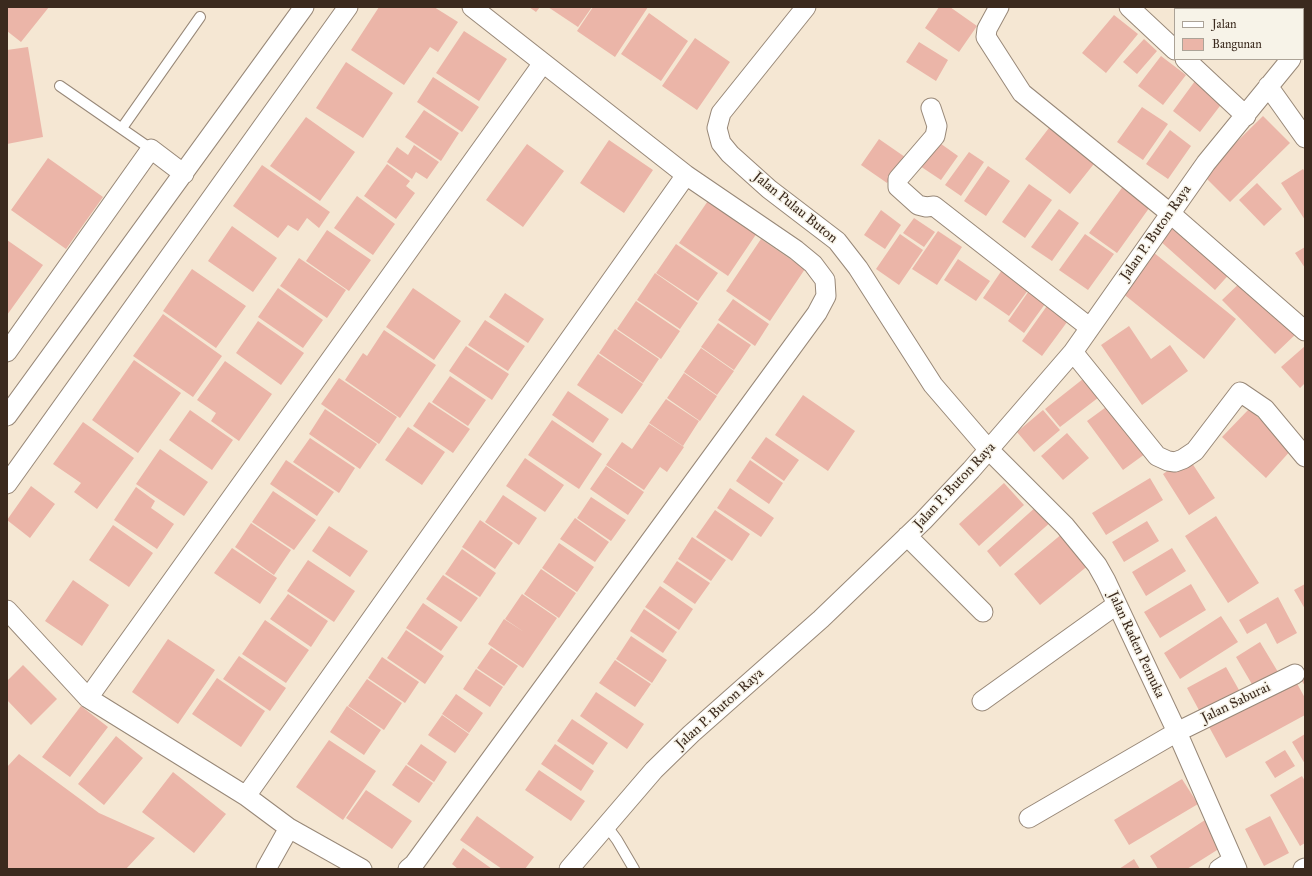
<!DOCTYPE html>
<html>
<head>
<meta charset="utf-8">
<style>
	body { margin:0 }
	#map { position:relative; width:1312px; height:876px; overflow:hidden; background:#f5e7d3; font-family:"IM FELL Great Primer",serif }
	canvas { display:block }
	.frame { position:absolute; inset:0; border:8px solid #3b2a1e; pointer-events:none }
	.legend { position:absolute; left:1174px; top:8px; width:130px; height:52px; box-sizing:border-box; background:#f7f3e8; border:1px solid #aca397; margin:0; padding:5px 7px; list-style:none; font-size:12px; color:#3b2a1e }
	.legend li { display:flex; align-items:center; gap:8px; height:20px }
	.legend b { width:20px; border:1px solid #aca397 }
</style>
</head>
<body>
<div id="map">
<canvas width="1312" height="876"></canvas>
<div class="frame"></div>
<ul class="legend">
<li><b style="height:5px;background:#fff"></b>Jalan</li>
<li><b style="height:11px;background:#ebb5a8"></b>Bangunan</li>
</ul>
</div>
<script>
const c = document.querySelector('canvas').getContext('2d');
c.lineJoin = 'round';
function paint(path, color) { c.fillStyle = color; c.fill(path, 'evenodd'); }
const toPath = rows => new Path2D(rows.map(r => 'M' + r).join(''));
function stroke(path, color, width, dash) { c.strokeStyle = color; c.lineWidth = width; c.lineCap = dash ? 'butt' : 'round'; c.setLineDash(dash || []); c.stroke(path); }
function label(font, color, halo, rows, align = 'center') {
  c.font = font + ' "IM FELL Great Primer",serif'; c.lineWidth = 3; c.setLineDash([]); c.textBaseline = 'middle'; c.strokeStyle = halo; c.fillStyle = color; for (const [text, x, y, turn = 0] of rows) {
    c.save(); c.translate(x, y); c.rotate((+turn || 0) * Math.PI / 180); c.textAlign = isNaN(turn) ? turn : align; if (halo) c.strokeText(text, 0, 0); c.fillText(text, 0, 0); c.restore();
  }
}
paint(toPath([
	[7,7,49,7,21,42,7,31],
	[379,7,434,7,458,22,438,52,430,47,404,85,351,50],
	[529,7,540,7,536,12],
	[548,7,592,7,578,27],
	[593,7,648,7,615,57,577,31],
	[939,7,950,7,977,26,959,52,925,28],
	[1205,7,1282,7,1280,9,1207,9],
	[649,13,688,41,661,81,621,54],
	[1114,15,1138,34,1106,73,1082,53],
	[464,31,507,59,479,101,436,73],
	[695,38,730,62,697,110,662,86],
	[1144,39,1157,51,1137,74,1123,62],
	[919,42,948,60,936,81,906,62],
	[28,47,43,137,7,144,7,50],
	[1161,56,1186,75,1163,105,1138,86],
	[346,62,393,93,363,138,316,108],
	[433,77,479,107,462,132,417,102],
	[1195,81,1223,102,1200,132,1173,111],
	[1142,107,1168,124,1143,160,1117,142],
	[424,110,459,133,441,161,405,137],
	[1263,116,1290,143,1230,202,1203,175],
	[306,117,355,152,320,201,270,166],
	[1052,124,1097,160,1070,194,1025,159],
	[1170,130,1191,146,1168,179,1146,164],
	[879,139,905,157,887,183,861,165],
	[609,140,653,170,624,213,580,183],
	[937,141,958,156,941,180,920,166],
	[527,144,564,171,523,227,486,200],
	[414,145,439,162,427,179,416,172,412,179,387,162,397,147,408,155],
	[969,152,984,162,961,196,945,185],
	[48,158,103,197,66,249,11,210],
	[387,164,410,181,406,186,415,193,396,219,364,196],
	[262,165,330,212,319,228,307,218,298,231,288,225,278,238,233,206],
	[988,166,1010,181,986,216,964,201],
	[1303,169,1305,172,1305,220,1281,183],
	[1257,183,1282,209,1264,226,1239,200],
	[1029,184,1052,200,1025,238,1002,222],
	[1124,185,1152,204,1117,253,1089,233],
	[712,195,761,227,728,276,679,243],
	[357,196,395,224,373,255,334,228],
	[1059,209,1079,223,1052,261,1031,247],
	[881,210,901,225,885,249,864,235],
	[914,218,935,232,924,247,903,233],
	[1177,220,1233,270,1215,290,1159,240],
	[232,226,277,258,253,292,208,261],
	[327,230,371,260,349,291,306,261],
	[938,231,962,247,937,285,912,269],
	[900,234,923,250,899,285,876,269],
	[1085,234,1114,254,1088,290,1059,270],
	[761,239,805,269,770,321,726,291],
	[7,240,43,265,7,315],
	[676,244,718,273,698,301,656,273],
	[1305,247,1305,268,1295,253],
	[1153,252,1236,319,1204,359,1121,292],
	[299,258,346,290,327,318,280,286],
	[958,259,990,281,976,301,944,280],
	[1004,267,1031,286,1009,316,983,298],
	[192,269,246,306,216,348,163,311],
	[655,273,698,303,680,329,637,300],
	[1245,278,1298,332,1275,354,1222,300],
	[1033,285,1050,297,1024,333,1008,321],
	[278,288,323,320,303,348,258,317],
	[413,288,461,321,434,360,386,327],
	[505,293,544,319,528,343,489,317],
	[733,299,769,324,755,346,718,320],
	[636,301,680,331,661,359,617,329],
	[1049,303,1070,318,1042,356,1022,341],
	[163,314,222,356,193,397,133,356],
	[485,320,525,346,508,371,468,345],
	[258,321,304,353,281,385,236,353],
	[718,323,751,345,734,370,701,347],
	[1129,326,1151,359,1170,345,1188,371,1142,405,1101,345],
	[615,329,659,359,643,383,599,353],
	[384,330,436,365,400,418,345,380,363,353,367,356],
	[466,346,509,374,492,400,449,371],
	[1305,346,1305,383,1300,388,1281,367],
	[701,348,734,371,717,395,684,372],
	[598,354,643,384,622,414,577,385],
	[134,360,181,393,138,453,92,420],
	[225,361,272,394,239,441,211,421,216,413,197,400],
	[684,373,717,396,700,421,667,398],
	[1088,375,1103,394,1060,427,1045,409],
	[450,376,486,400,468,426,432,402],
	[339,378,397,417,379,444,321,404],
	[568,391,609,419,593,443,552,415],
	[803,395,855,431,828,471,775,435],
	[666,399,699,421,683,446,649,423],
	[429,402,470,429,453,453,413,426],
	[1113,402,1149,451,1123,470,1087,421],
	[325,409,377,444,360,469,309,434],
	[1249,409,1292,449,1266,478,1222,437],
	[190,410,233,440,212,470,169,440],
	[1043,410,1060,430,1034,452,1017,432],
	[552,420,602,454,579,489,528,455],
	[83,422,134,458,97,509,74,492,81,483,53,464],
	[649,424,684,447,667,472,660,467,644,490,606,465,622,442,632,449],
	[408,427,445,452,422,485,385,460],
	[1067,433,1089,458,1063,480,1041,456],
	[766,437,799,460,784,481,751,458],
	[310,438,355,468,339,493,293,462],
	[160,449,208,482,184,516,136,484],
	[1188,457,1215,498,1189,515,1163,474],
	[525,458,564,485,545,512,506,486],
	[286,460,334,492,317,516,270,484],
	[750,460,783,483,769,504,736,481],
	[606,466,644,492,628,515,590,489],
	[1150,478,1163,500,1106,535,1092,513],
	[1004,483,1024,505,979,546,959,524],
	[31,486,55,504,30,538,7,520],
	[136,487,155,501,151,508,174,524,157,549,114,520],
	[730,488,774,518,761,537,717,508],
	[273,491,316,520,294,550,252,522],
	[503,495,537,518,519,545,485,522],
	[591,497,626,520,611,541,577,518],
	[1038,505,1052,521,1000,567,987,551],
	[715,510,750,534,732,561,696,537],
	[1216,516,1259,583,1228,603,1185,536],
	[575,518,609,542,595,562,560,539],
	[480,520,513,543,495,569,462,547],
	[1147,521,1159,541,1124,562,1112,542],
	[251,523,291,550,274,575,235,547],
	[113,525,153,553,129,587,89,560],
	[329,526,368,551,350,577,312,551],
	[1063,533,1090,564,1040,605,1014,574],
	[692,537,726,560,711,581,678,559],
	[559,543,594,567,577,592,542,568],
	[232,548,277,578,260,604,214,573],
	[1172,548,1186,571,1146,596,1132,572],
	[462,549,496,573,480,597,445,574],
	[308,560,355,591,334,622,287,591],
	[677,561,710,583,695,604,663,582],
	[541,569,576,593,559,618,524,594],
	[443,575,478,598,461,622,426,599],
	[73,580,109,605,82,646,45,621],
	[1191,584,1206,610,1160,638,1144,612],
	[1305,584,1305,609,1294,590],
	[660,586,693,609,679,630,645,607],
	[288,594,328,621,311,647,270,619],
	[522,594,557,618,523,668,488,644,504,619,524,632,505,619],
	[1278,597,1297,633,1277,644,1266,623,1247,634,1239,620],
	[423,603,458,627,441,651,406,628],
	[644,609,677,632,663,653,630,631],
	[1221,616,1238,642,1180,679,1164,653],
	[265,620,309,650,286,683,242,654],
	[406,630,444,656,425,684,387,658],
	[631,636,667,660,652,683,616,659],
	[168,639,215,670,178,724,132,692],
	[1260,642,1278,672,1253,686,1236,657],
	[491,648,518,666,504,686,477,668],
	[239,656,286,688,270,711,223,679],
	[382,657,419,682,405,703,368,678],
	[615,660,651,684,635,707,599,683],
	[23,665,57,699,31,725,7,700,7,681],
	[1226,667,1239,690,1200,712,1187,688],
	[1305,668,1305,686,1297,673],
	[476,669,503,687,490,707,463,689],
	[217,678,265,711,241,747,192,714],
	[1294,678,1305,698,1305,715,1226,758,1208,725],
	[367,679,402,703,384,730,348,706],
	[596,692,644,724,627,749,580,716],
	[456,694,483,713,469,733,442,714],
	[81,706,108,727,70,777,42,757],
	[347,706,381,730,364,755,330,732],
	[442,715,469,734,455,753,428,735],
	[572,719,608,743,593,765,557,741],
	[1305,734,1305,764,1292,742],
	[116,736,143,758,104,805,78,784],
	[329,740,376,771,343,820,296,787],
	[421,744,447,762,434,782,407,764],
	[555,744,594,771,581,791,541,764],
	[1285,750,1295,766,1275,778,1265,762],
	[19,754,99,813,155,838,126,869,7,869,7,767],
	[406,765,433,783,419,803,392,785],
	[539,770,585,801,571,821,525,790],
	[173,772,226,814,194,853,142,812],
	[1302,776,1305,781,1305,843,1300,846,1270,795],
	[1182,779,1198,804,1129,845,1114,820],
	[366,790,412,821,392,849,346,818],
	[477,816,534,857,525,869,502,869,460,840],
	[1270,816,1289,853,1264,866,1245,829],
	[1208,818,1225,845,1187,869,1158,869,1150,856],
	[463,848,492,869,458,869,452,864],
	[1134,859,1140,869,1119,869]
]), '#ebb5a8');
const lane = toPath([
	[60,86,151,149],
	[122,128,200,17],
	[606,825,617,840,634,869]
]);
const street = toPath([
	[806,7,721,113,717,128,721,143,730,154,769,189,837,241,858,268,933,385,989,450,1065,526,1097,565,1106,581,1177,732,1237,869],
	[999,7,987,29,986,37,1022,93,1171,214,1305,331],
	[1129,7,1175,50],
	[1303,44,1305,42],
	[1185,59,1246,116],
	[1268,86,1305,138],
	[931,108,937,126,935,136,898,179,898,187,918,205,926,207,934,206,1089,327],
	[7,352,151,149,184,174],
	[1073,352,1157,456,1168,461,1175,462,1183,459,1195,451,1240,392,1265,409,1305,457],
	[7,416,304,7],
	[7,484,348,7],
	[907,536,983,612],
	[7,610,88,698,246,796,289,828,362,869],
	[88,698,543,63],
	[982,701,1116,605],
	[246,796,686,175],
	[1029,818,1177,732,1295,674],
	[266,869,289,828],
	[408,869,414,864,817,313,826,296,825,280,813,264,796,250,686,175,472,7],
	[569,869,654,770,691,734,821,619,923,521,971,470,1073,352,1206,163,1291,59],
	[1219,869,1233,860],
	[1303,869,1305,868]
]);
stroke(lane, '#988878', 12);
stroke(street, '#988878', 21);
stroke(lane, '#fff', 10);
stroke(street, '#fff', 19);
label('14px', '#3b2a1e', '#f7f3e8', [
	["Jalan Pulau Buton",795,208,39],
	["Jalan P. Buton Raya",1156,233,-55],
	["Jalan P. Buton Raya",955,486,-47],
	["Jalan Raden Pemuka",1136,645,65],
	["Jalan Saburai",1236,703,-26],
	["Jalan P. Buton Raya",720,709,-42]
]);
</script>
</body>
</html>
